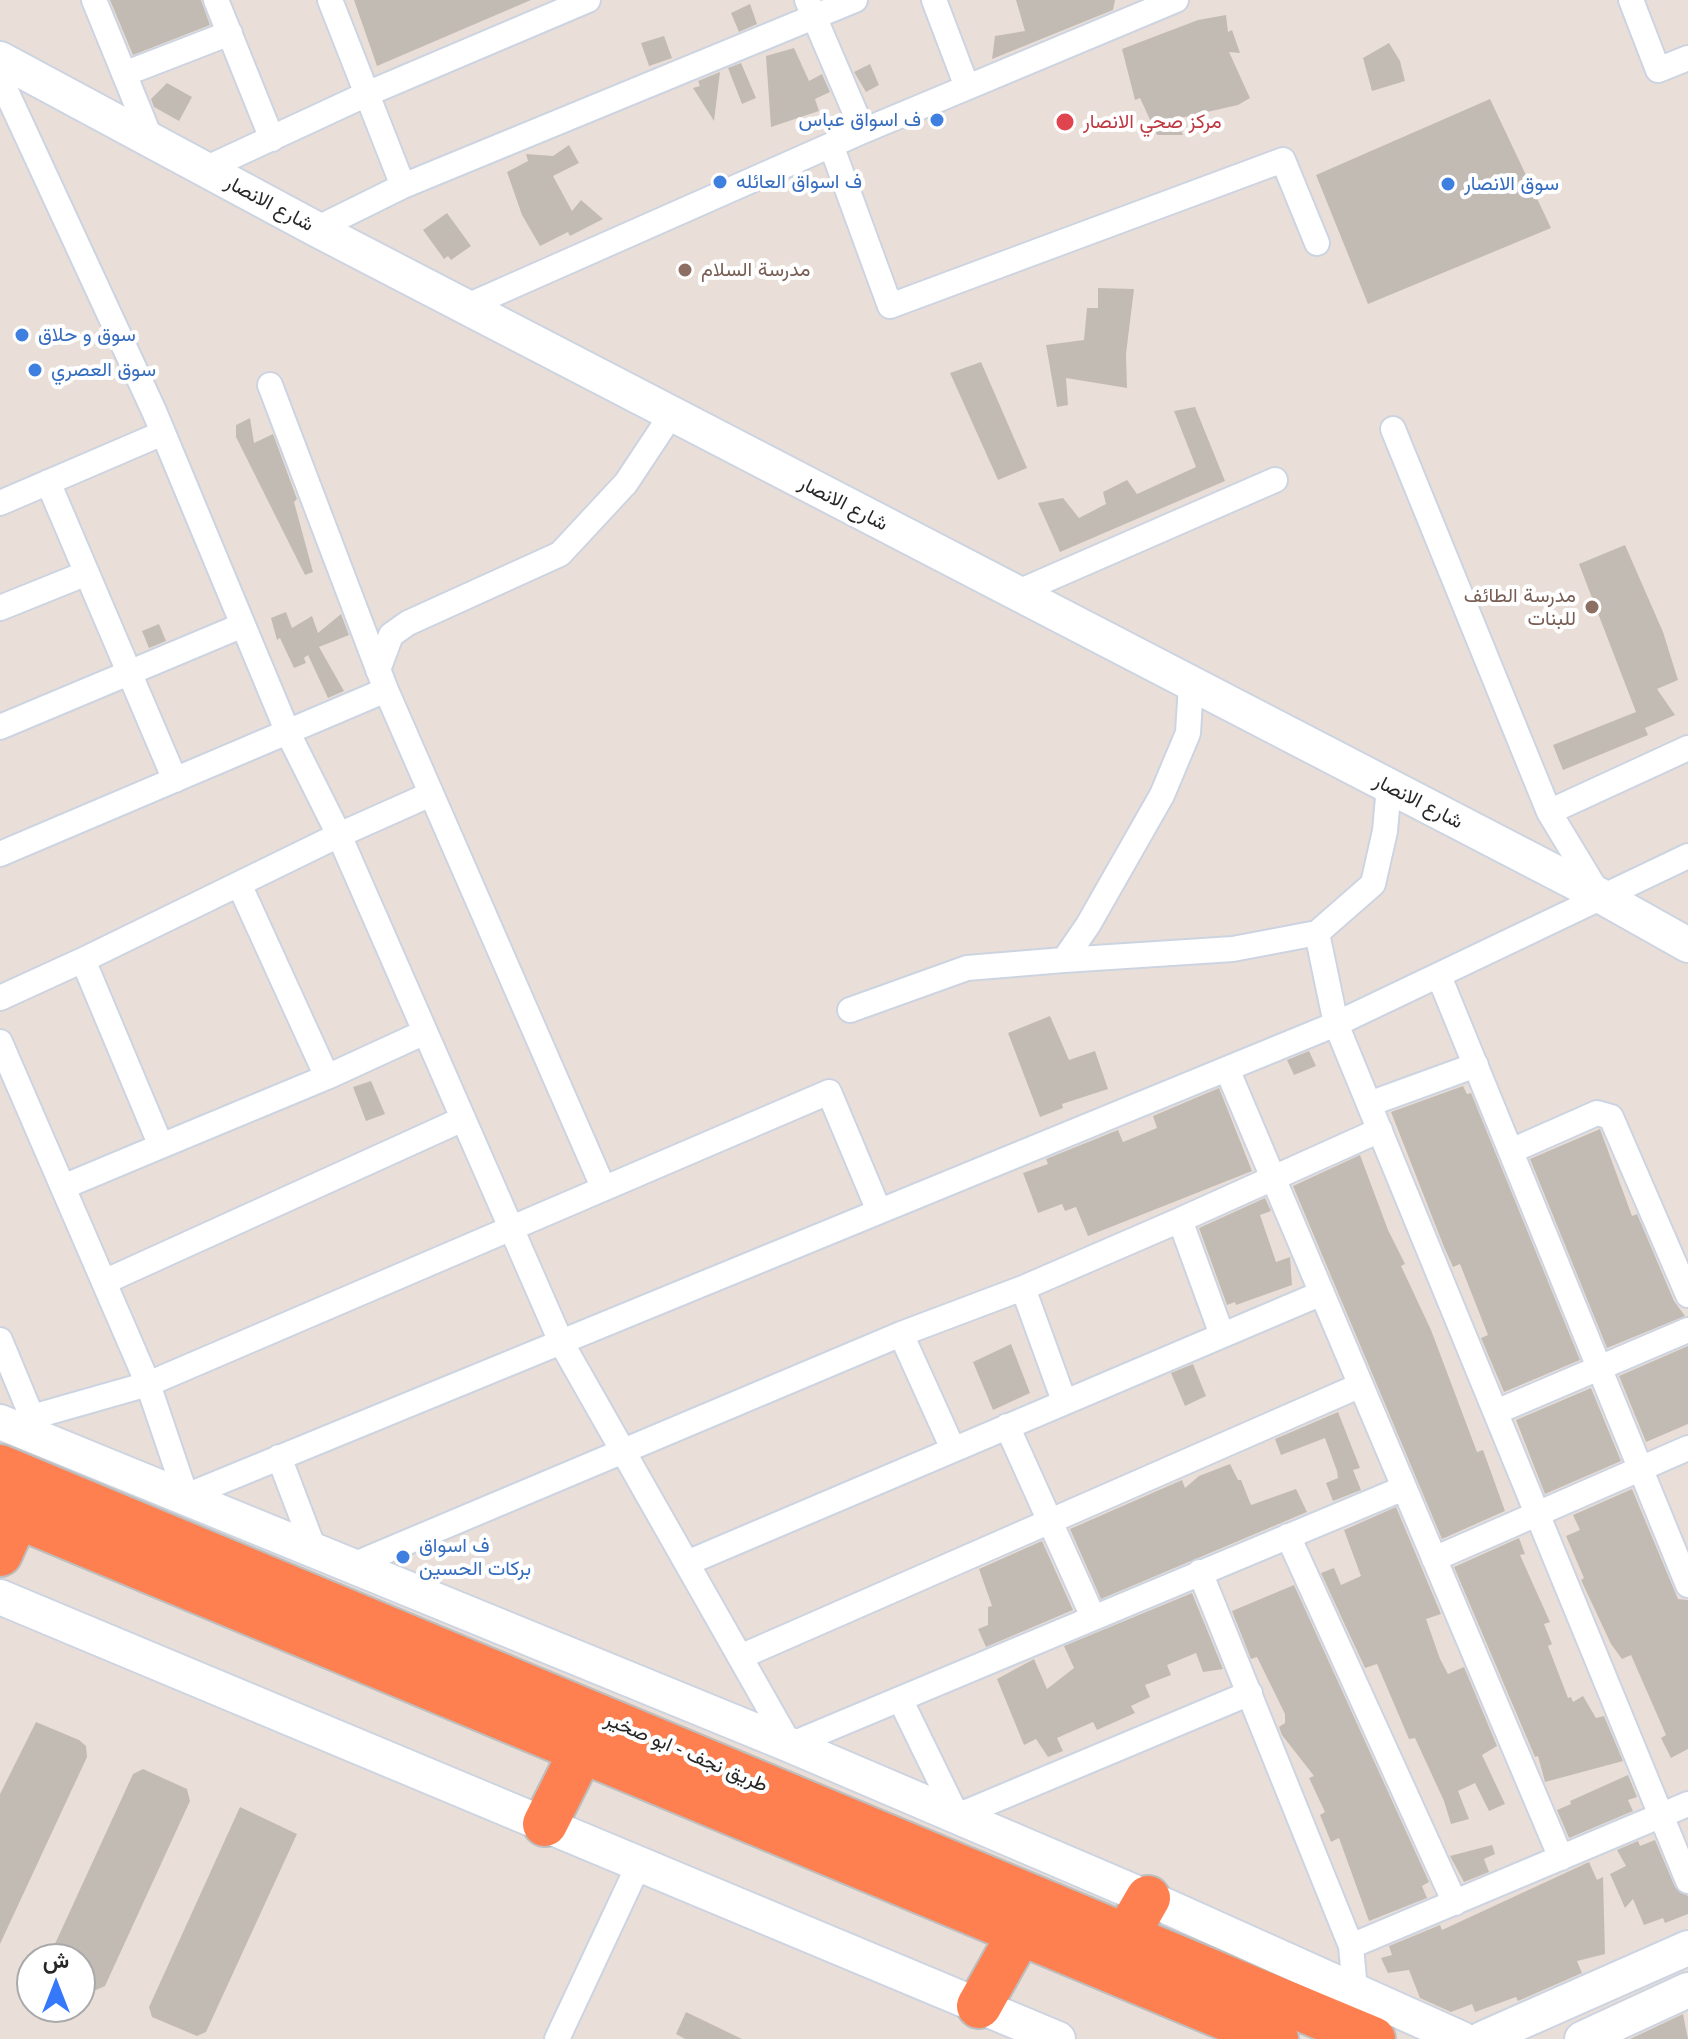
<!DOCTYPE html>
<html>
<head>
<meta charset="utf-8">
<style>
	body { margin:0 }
	#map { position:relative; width:1688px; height:2039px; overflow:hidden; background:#eadfd8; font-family:Helvetica,Vazirmatn,sans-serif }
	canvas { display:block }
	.north { position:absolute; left:16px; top:1943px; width:80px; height:80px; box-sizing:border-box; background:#fff; border:2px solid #a9a9a9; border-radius:50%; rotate:0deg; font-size:22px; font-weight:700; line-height:32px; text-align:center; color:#272727 }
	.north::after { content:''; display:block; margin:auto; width:28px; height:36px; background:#3579fa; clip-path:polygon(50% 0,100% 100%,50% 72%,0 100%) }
</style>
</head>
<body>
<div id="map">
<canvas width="1688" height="2039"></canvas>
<div class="north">ش</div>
</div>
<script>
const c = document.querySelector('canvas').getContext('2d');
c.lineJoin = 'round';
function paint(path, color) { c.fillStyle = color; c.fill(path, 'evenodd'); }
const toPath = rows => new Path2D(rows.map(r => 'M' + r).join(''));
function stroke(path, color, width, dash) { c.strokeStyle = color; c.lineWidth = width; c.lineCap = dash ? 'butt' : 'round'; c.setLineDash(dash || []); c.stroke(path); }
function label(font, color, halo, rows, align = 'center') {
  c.font = font + ' Helvetica,Vazirmatn,sans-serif'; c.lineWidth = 8; c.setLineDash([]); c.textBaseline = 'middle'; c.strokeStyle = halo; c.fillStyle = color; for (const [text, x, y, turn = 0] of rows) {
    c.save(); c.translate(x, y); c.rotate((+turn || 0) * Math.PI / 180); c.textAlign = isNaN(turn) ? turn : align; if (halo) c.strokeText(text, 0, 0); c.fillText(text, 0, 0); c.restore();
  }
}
paint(toPath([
	[110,0,201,0,210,25,133,55],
	[354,0,531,0,377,66],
	[1016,0,1115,0,1113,10,992,59,995,36,1025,31],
	[750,4,757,24,739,32,731,13],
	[1226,15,1228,32,1232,30,1240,53,1229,52,1250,98,1238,105,1176,119,1183,135,1157,135,1140,98,1135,100,1122,49,1198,20],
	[664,36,672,58,649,66,641,43],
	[1389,43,1400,61,1405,81,1372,91,1363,58],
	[794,48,809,81,822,74,830,92,815,99,819,111,771,127,766,56],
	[741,63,756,98,742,104,728,68],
	[870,64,879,85,866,92,854,72],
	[720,72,714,121,693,88,700,86,698,81],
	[167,83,192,97,179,121,154,107,151,99],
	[1490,99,1551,228,1368,304,1316,175],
	[569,145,579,163,553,176,572,211,581,200,603,219,570,236,568,232,540,246,522,215,507,172,528,161,526,154,553,156],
	[447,213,471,246,451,260,448,256,444,259,423,230],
	[1098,288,1134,289,1126,354,1127,388,1066,378,1068,405,1057,407,1046,345,1084,340,1087,308,1098,308],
	[981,362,1027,468,998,480,950,373],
	[1195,407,1225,481,1060,552,1038,503,1063,498,1079,518,1106,504,1103,492,1127,480,1137,494,1196,467,1174,411],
	[250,418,254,443,273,434,297,499,294,502,313,572,305,575,236,437,236,425],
	[1625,545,1663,632,1678,680,1657,689,1675,715,1645,728,1648,735,1563,770,1553,745,1636,712,1579,564],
	[286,612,292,628,312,616,318,633,341,614,349,635,319,647,344,691,328,698,308,655,304,658,306,663,294,668,280,638,277,640,271,618],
	[159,624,166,641,149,648,142,631],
	[1050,1016,1069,1060,1095,1051,1108,1089,1062,1104,1063,1108,1040,1117,1008,1033],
	[1309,1051,1316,1066,1294,1075,1287,1060],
	[371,1081,385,1114,366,1121,353,1087],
	[1463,1086,1467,1094,1471,1093,1580,1360,1504,1392,1481,1338,1488,1335,1460,1264,1453,1267,1444,1247,1391,1112],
	[1219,1088,1252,1171,1088,1236,1076,1207,1065,1211,1062,1204,1038,1213,1023,1173,1048,1164,1046,1159,1118,1130,1123,1142,1157,1128,1153,1116],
	[1600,1129,1632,1216,1637,1214,1674,1301,1685,1316,1607,1348,1530,1159],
	[1360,1155,1388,1230,1405,1264,1401,1266,1431,1330,1477,1452,1483,1450,1505,1511,1442,1539,1293,1186],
	[1265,1198,1271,1211,1260,1215,1276,1262,1290,1257,1292,1285,1236,1305,1235,1302,1227,1305,1199,1228],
	[1011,1344,1030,1393,993,1410,973,1362],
	[1688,1346,1688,1424,1646,1442,1619,1376],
	[1193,1364,1206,1396,1185,1406,1171,1373],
	[1591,1388,1621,1461,1545,1494,1516,1420],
	[1338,1412,1360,1468,1353,1470,1361,1490,1333,1501,1326,1483,1338,1478,1337,1471,1325,1438,1281,1455,1275,1439],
	[1230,1464,1238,1480,1241,1480,1251,1505,1296,1489,1307,1512,1101,1599,1070,1529,1182,1480,1185,1488,1199,1476],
	[1632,1489,1678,1599,1688,1600,1688,1749,1671,1758,1661,1738,1666,1735,1631,1655,1622,1659,1611,1644,1581,1580,1584,1578,1566,1536,1580,1530,1573,1515],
	[1396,1507,1441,1614,1426,1619,1440,1659,1448,1674,1464,1667,1497,1746,1482,1755,1505,1804,1489,1811,1475,1783,1458,1791,1469,1819,1451,1824,1444,1801,1415,1738,1409,1739,1377,1664,1365,1668,1321,1573,1334,1568,1341,1585,1361,1576,1344,1530],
	[1519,1538,1525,1554,1520,1555,1550,1622,1544,1624,1552,1644,1548,1646,1568,1698,1571,1697,1573,1702,1583,1696,1596,1718,1604,1716,1623,1761,1545,1782,1538,1756,1535,1757,1454,1567],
	[1042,1541,1073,1610,986,1647,978,1629,988,1625,988,1607,992,1606,979,1569],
	[1294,1585,1429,1882,1422,1886,1427,1898,1369,1921,1339,1838,1331,1842,1320,1815,1325,1812,1309,1778,1314,1776,1282,1735,1279,1727,1285,1723,1285,1714,1257,1657,1251,1659,1232,1611],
	[1192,1593,1223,1669,1203,1672,1196,1653,1167,1665,1171,1675,1145,1685,1150,1697,1131,1706,1135,1713,1097,1730,1093,1722,1057,1738,1063,1751,1048,1757,1036,1739,1024,1745,997,1679,1034,1659,1047,1689,1074,1668,1064,1646],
	[36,1722,79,1740,86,1746,87,1757,0,1944,0,1794],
	[143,1769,187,1789,190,1801,105,1986,96,1990,80,1983,80,1959,48,1959,133,1774],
	[1628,1775,1637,1797,1628,1800,1633,1811,1569,1838,1557,1810,1571,1804,1570,1801],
	[240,1807,297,1834,206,2032,197,2036,152,2017,149,2007],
	[1655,1840,1675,1887,1688,1896,1688,1914,1665,1923,1663,1918,1644,1925,1633,1899,1625,1908,1610,1874,1626,1866,1617,1850,1638,1841,1640,1846],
	[1492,1845,1495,1854,1484,1859,1489,1872,1464,1882,1450,1856],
	[1589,1862,1597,1880,1603,1877,1605,1954,1577,1961,1582,1973,1518,2001,1516,1997,1475,2012,1472,2004,1451,2012,1420,1998,1409,1970,1388,1973,1381,1958,1392,1955,1389,1946,1440,1925,1442,1930],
	[686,2012,742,2039,685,2039,676,2034],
	[1683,2014,1688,2039,1630,2039]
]), '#c2bbb4');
const street = toPath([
	[94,0,152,142],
	[216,0,272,139],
	[330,0,403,186],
	[807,0,863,131],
	[934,0,967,87],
	[1631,0,1658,70,1688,58],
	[124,74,230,33],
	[0,78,154,411,288,733,339,835,561,1342,790,1745,1404,1488],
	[831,145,890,306,1283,160,1317,243],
	[203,170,369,93,588,0],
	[316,229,403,186,855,0],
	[465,307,863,131,1176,0],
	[270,385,386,690,603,1187],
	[1393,429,1549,812,1598,893],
	[48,482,175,780],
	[0,503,163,433],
	[1016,593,1275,480],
	[0,608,87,573],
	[378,670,391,635,408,623,560,554,626,483,671,415],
	[0,727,243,625],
	[1549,812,1688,748],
	[0,854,386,690],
	[239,884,327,1077,161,1146,83,960,339,835,431,794],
	[1317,933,1336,1024,1688,1881],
	[1064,960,1233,949,1317,933,1373,884,1385,831,1389,786],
	[1439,976,1688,1585],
	[0,998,83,960],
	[850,1010,967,968,1064,960,1088,925,1162,795,1188,733,1191,684],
	[0,1042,148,1384,186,1496,1336,1024,1688,856],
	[1227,1069,1561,1858],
	[327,1077,425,1032],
	[1369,1104,1476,1065],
	[1511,1151,1597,1113,1611,1117,1688,1295],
	[63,1187,161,1146],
	[1180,1220,1380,1130],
	[104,1282,463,1119],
	[901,1334,953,1449],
	[0,1340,32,1417,24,1430],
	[1064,1401,1023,1288,1180,1220,1222,1335],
	[1496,1412,1688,1330],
	[32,1417,148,1384,829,1092,879,1211],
	[1007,1426,1093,1617],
	[279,1457,314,1549],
	[1288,1536,1455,1903],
	[1434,1559,1688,1448],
	[687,1563,1322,1293],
	[353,1565,901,1334,1023,1288],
	[1200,1572,1351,1946,1355,1990],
	[740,1657,1361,1385],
	[900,1699,957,1816,1250,1693],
	[1351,1946,1688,1804],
	[557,2039,639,1864]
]);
const secondary = toPath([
	[0,59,316,229,1599,895,1688,945],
	[0,1422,790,1745,1148,1898,1462,2039],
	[0,1597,1058,2039],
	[1482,2039,1688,1948],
	[1582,2039,1688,1990]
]);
const highway = toPath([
	[0,1467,1373,2039],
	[0,1509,1276,2039],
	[0,1554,17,1516],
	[545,1824,582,1750],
	[1126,1936,1148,1898],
	[979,2006,1020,1933]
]);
stroke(street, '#cdd4e1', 28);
stroke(secondary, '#cdd4e1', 38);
stroke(highway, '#bebebe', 48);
stroke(street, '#fff', 24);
stroke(secondary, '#fff', 34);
stroke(highway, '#fe7f4f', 44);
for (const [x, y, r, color] of [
	[937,120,8,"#3f7fe0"],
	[1065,122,10,"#e0444e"],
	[720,182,8,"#3f7fe0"],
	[1448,184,8,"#3f7fe0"],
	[685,270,8,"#8d6e63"],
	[22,335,8,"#3f7fe0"],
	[35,370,8,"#3f7fe0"],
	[1592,607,8,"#8d6e63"],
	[403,1557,8,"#3f7fe0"]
]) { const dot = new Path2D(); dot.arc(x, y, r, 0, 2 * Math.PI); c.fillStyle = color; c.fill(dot); stroke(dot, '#fff', 3); }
label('20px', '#366cbe', '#fff', [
	["ف اسواق عباس",921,120,"right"],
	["ف اسواق العائله",736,182],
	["سوق الانصار",1464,184],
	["سوق و حلاق",38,335],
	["سوق العصري",51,370],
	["ف اسواق",419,1546],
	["بركات الحسين",419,1569]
], 'left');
label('20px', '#be3a42', '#fff', [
	["مركز صحي الانصار",1083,122]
], 'left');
label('20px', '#272727', '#fff', [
	["شارع الانصار",269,204,28],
	["شارع الانصار",843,504,27],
	["شارع الانصار",1418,802,27],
	["طريق نجف - ابو صخير",686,1753,23]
]);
label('20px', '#785e54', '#fff', [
	["مدرسة السلام",701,270],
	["مدرسة الطائف",1576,596,"right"],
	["للبنات",1576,619,"right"]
], 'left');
</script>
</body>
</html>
